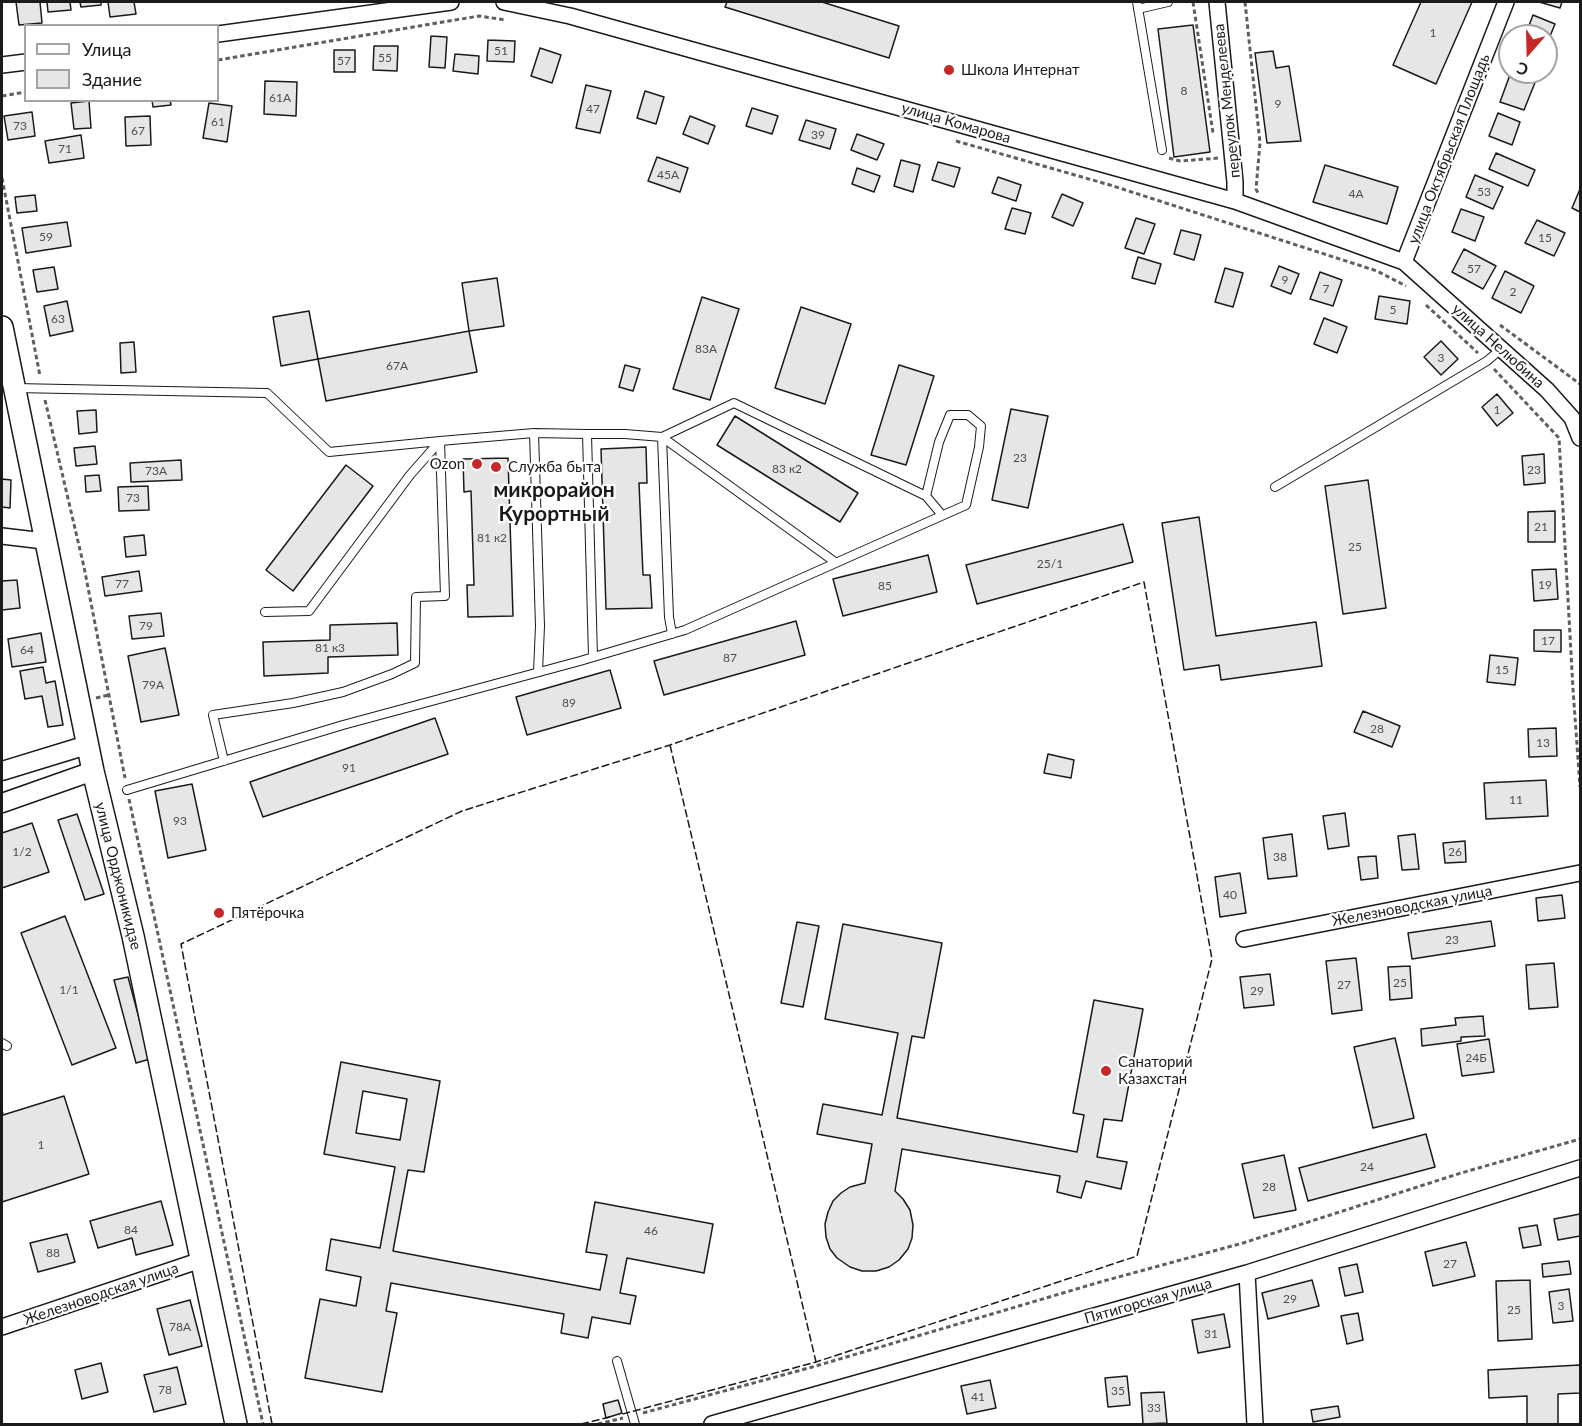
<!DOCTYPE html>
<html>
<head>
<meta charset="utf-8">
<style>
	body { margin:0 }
	#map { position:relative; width:1582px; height:1426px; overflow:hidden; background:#fff; font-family:Lato,sans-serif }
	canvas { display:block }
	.frame { position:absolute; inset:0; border:3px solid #1a1a1a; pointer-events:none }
	.legend { position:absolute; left:24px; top:24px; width:195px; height:78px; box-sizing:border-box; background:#fff; border:2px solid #a3a3a3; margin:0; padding:8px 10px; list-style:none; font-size:18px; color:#1a1a1a }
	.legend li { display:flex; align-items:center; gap:12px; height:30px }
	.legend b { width:30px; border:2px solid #a3a3a3 }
	.north { position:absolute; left:1498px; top:24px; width:60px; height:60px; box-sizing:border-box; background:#fff; border:2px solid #a3a3a3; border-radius:50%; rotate:200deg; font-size:16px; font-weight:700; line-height:24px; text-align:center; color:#1a1a1a }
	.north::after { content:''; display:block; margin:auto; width:21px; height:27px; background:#c62828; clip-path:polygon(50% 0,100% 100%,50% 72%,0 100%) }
</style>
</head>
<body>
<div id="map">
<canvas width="1582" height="1426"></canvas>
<div class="frame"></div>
<ul class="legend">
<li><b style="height:8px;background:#fff"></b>Улица</li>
<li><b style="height:16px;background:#e6e6e6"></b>Здание</li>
</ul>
<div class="north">С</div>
</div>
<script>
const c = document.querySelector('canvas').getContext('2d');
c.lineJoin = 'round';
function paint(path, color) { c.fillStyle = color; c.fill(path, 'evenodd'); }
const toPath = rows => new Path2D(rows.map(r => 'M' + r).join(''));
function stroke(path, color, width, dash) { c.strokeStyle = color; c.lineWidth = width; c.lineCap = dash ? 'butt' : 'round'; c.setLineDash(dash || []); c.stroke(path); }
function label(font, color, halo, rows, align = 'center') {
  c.font = font + ' Lato,sans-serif'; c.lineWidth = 4.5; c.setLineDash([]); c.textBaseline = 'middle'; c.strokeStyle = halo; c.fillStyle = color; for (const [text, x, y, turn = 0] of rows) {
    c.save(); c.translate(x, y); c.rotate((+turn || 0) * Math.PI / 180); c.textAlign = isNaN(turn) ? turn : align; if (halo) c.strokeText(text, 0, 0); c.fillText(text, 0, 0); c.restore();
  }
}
const building = toPath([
	[16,2,40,2,42,23,19,25,16,2],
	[47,2,70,2,71,10,48,12,47,2],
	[80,2,101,2,101,5,81,7,80,2],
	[108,2,134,2,136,14,110,17,108,2],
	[727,2,822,2,899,26,889,58,725,7,727,2],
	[1421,2,1472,2,1436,84,1393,65,1421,2],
	[1539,2,1562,2,1560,8,1539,2],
	[1533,15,1555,24,1546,46,1546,36,1525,36,1533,15],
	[1193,25,1210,152,1174,157,1158,29,1193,25],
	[431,36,447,37,445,68,429,67,431,36],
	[488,40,515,41,514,62,487,61,488,40],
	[374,46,398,46,397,71,373,70,374,46],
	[540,48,561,55,552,83,531,76,540,48],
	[334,50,355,50,355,72,334,72,334,50],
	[1273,51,1276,68,1289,66,1301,141,1267,143,1255,53,1273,51],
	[455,54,479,56,478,74,453,71,455,54],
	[1511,72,1536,80,1524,110,1500,102,1511,72],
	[265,81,297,82,296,116,264,114,265,81],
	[586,85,611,91,600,133,576,128,586,85],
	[645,91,664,97,656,124,637,118,645,91],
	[152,100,170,100,171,105,153,107,152,100],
	[89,101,91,128,74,129,71,103,89,101],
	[209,103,232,106,227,142,203,138,209,103],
	[752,108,778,116,772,134,746,126,752,108],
	[32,112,35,136,8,140,4,116,32,112],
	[1498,113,1520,122,1512,145,1489,136,1498,113],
	[150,116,151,145,126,146,125,117,150,116],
	[690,116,715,126,708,144,683,134,690,116],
	[806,120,836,129,830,149,799,140,806,120],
	[857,134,884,144,877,160,851,150,857,134],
	[81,135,84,158,49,163,45,141,81,135],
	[1496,153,1535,170,1528,186,1489,169,1496,153],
	[657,157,688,168,680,192,648,181,657,157],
	[901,160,920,165,913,192,894,186,901,160],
	[938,162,960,168,954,187,932,180,938,162],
	[1325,165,1398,187,1387,224,1313,202,1325,165],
	[857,168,880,176,874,192,852,184,857,168],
	[1475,175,1503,187,1493,209,1466,197,1475,175],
	[998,177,1021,185,1016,201,992,193,998,177],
	[1580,189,1580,212,1572,208,1580,189],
	[1062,194,1083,203,1073,226,1052,217,1062,194],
	[35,195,37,211,17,213,15,197,35,195],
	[1012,208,1031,213,1025,234,1005,229,1012,208],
	[1461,209,1484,217,1475,241,1452,232,1461,209],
	[1136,218,1155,224,1144,254,1125,248,1136,218],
	[1537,220,1565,233,1554,256,1525,243,1537,220],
	[67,222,71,246,26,253,22,228,67,222],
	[1181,230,1201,235,1194,260,1174,254,1181,230],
	[1464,249,1496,266,1483,289,1452,272,1464,249],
	[1138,257,1161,264,1155,284,1132,278,1138,257],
	[1279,266,1299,274,1291,294,1271,286,1279,266],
	[54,267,58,289,37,292,33,270,54,267],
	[1225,268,1243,273,1233,307,1215,302,1225,268],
	[1505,271,1534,286,1521,313,1492,298,1505,271],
	[1320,272,1342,280,1333,306,1310,299,1320,272],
	[497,278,504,326,469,331,462,283,497,278],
	[1379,296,1410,301,1407,324,1375,319,1379,296],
	[702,297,739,309,710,400,673,389,702,297],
	[67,301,73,331,50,336,44,306,67,301],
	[801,307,851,324,825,404,775,388,801,307],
	[309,311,318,359,281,366,273,317,309,311],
	[1324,318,1347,327,1337,353,1314,344,1324,318],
	[469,331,477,372,326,401,318,359,469,331],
	[1441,341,1458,359,1441,375,1424,357,1441,341],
	[134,342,136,372,121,373,120,343,134,342],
	[625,365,640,369,633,391,619,387,625,365],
	[899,365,934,376,906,465,871,455,899,365],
	[1497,394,1513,413,1497,426,1482,407,1497,394],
	[1011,409,1048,416,1028,508,992,500,1011,409],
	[96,410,97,432,79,434,77,411,96,410],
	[735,416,858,493,840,522,717,445,735,416],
	[95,446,97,464,76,466,74,448,95,446],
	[646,447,647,483,639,483,643,575,650,575,652,608,606,609,601,449,646,447],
	[1544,454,1545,483,1524,485,1522,456,1544,454],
	[508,458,513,616,468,617,467,585,474,585,471,491,464,492,463,459,508,458],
	[181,460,182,480,131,482,130,463,181,460],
	[346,465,373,486,293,591,266,570,346,465],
	[99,475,101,491,86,492,85,476,99,475],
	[2,479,11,480,10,508,2,507,2,479],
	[1368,480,1386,608,1343,614,1325,486,1368,480],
	[148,486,149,510,119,511,118,487,148,486],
	[1555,511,1555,542,1528,542,1528,512,1555,511],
	[1199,517,1216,636,1316,622,1322,666,1221,680,1219,665,1184,670,1162,523,1199,517],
	[1123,524,1133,562,977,604,966,565,1123,524],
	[144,535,146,555,126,557,124,537,144,535],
	[928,555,937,592,843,616,833,579,928,555],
	[1556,569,1558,599,1534,601,1532,570,1556,569],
	[139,571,142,591,105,596,102,577,139,571],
	[17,580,20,608,2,610,2,581,17,580],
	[161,613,164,636,132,639,129,616,161,613],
	[796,621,805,655,664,695,654,661,796,621],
	[397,623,398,655,328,657,328,673,264,676,263,642,330,640,330,625,397,623],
	[1534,630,1561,630,1561,652,1534,651,1534,630],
	[41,633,46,662,12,667,8,639,41,633],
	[165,648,179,715,141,722,128,656,165,648],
	[1490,655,1518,658,1515,685,1487,682,1490,655],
	[43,667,46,683,55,681,63,725,48,727,42,696,25,699,20,671,43,667],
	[610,670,621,708,527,735,516,697,610,670],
	[1363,711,1400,726,1392,747,1354,732,1363,711],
	[435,718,448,754,263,817,250,782,435,718],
	[1556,728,1557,756,1529,757,1528,729,1556,728],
	[1048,754,1074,760,1071,778,1044,773,1048,754],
	[1546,780,1548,816,1486,819,1484,783,1546,780],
	[192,784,206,850,168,858,155,791,192,784],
	[1345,813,1349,846,1328,849,1323,816,1345,813],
	[77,814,104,894,85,900,58,820,77,814],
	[32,823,49,872,2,888,2,833,32,823],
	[1292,834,1297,876,1268,879,1263,838,1292,834],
	[1415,834,1419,869,1402,870,1398,836,1415,834],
	[1465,841,1466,862,1445,863,1443,843,1465,841],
	[1376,856,1378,878,1361,880,1358,857,1376,856],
	[1240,873,1246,913,1220,917,1215,877,1240,873],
	[1562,895,1565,918,1538,921,1536,898,1562,895],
	[65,916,116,1048,72,1065,21,933,65,916],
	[1491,921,1495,946,1412,959,1408,933,1491,921],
	[797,922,819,926,803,1007,781,1003,797,922],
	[843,924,942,943,924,1038,912,1036,897,1118,1077,1152,1084,1115,1073,1113,1094,1000,1143,1009,1122,1121,1104,1119,1097,1157,1127,1162,1121,1189,1086,1181,1081,1198,1057,1192,1060,1176,902,1149,895,1191,903,1199,910,1210,913,1225,912,1238,908,1249,899,1260,889,1267,876,1271,862,1271,850,1267,837,1258,830,1249,826,1237,825,1224,828,1212,833,1201,841,1193,850,1187,865,1183,872,1144,817,1134,823,1104,882,1115,898,1033,825,1019,843,924],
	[1356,958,1362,1010,1332,1014,1326,961,1356,958],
	[1554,963,1558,1007,1529,1009,1526,965,1554,963],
	[1410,966,1412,998,1390,1000,1388,967,1410,966],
	[1270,974,1274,1005,1244,1008,1240,977,1270,974],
	[128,977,150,1059,136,1063,114,980,128,977],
	[1483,1016,1485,1036,1461,1037,1461,1041,1422,1046,1421,1029,1456,1025,1455,1018,1483,1016],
	[1395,1038,1414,1118,1373,1128,1354,1047,1395,1038],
	[1489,1039,1494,1072,1462,1076,1457,1044,1489,1039],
	[341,1062,440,1081,424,1172,408,1170,393,1251,600,1290,607,1255,586,1252,595,1202,713,1224,704,1273,627,1258,620,1293,636,1296,630,1324,592,1317,588,1338,561,1333,564,1314,391,1283,386,1311,397,1313,382,1392,305,1378,320,1299,356,1306,361,1277,326,1270,331,1239,380,1248,395,1167,324,1154,341,1062],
	[363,1091,407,1099,400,1140,356,1133,363,1091],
	[64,1096,89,1174,2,1202,2,1110,3,1115,64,1096],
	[1426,1134,1435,1167,1308,1201,1299,1168,1426,1134],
	[1284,1155,1296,1210,1254,1218,1242,1164,1284,1155],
	[161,1201,173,1245,136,1255,132,1238,98,1248,90,1221,161,1201],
	[1580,1214,1580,1236,1558,1240,1554,1219,1580,1214],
	[1537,1225,1541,1245,1523,1248,1519,1228,1537,1225],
	[67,1234,75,1262,38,1272,30,1243,67,1234],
	[1466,1242,1475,1276,1433,1286,1425,1252,1466,1242],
	[1569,1261,1571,1274,1543,1277,1542,1264,1569,1261],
	[1357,1264,1363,1292,1345,1296,1339,1268,1357,1264],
	[1312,1280,1319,1306,1268,1319,1262,1293,1312,1280],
	[1530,1280,1532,1339,1498,1341,1496,1281,1530,1280],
	[1569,1289,1573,1321,1553,1323,1549,1292,1569,1289],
	[190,1300,202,1346,169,1355,157,1309,190,1300],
	[1358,1313,1363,1340,1347,1344,1341,1316,1358,1313],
	[1224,1314,1230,1347,1198,1353,1192,1320,1224,1314],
	[101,1363,108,1392,82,1399,75,1370,101,1363],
	[1580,1365,1580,1393,1558,1394,1558,1424,1527,1424,1527,1396,1489,1398,1488,1370,1580,1365],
	[177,1367,186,1404,154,1412,144,1375,177,1367],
	[1127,1376,1130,1405,1108,1407,1105,1378,1127,1376],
	[990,1380,996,1408,967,1414,961,1386,990,1380],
	[1164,1392,1167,1423,1143,1424,1141,1393,1164,1392],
	[618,1400,622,1413,606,1418,603,1404,618,1400],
	[1338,1406,1340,1417,1313,1422,1311,1410,1338,1406]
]);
paint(building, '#e6e6e6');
stroke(building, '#1a1a1a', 1.5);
const service = toPath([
	[1137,2,1162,150],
	[1138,9,1168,2],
	[15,388,267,393,329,452,440,441,410,475,309,611,265,612],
	[534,433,587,434,593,657],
	[587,434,625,434,662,437,669,617,672,634],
	[1275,487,1487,361,1501,349],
	[835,562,662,437,734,403,926,496],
	[224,761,213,715,293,703,343,692,392,674,415,663,416,597,445,596,440,441,534,433,540,626,538,672],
	[127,790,343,725,580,661,685,630,966,505,979,447,981,426,968,415,950,415,939,442,926,496,942,515],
	[2,1043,7,1046],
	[617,1361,635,1424]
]);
const minor = toPath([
	[504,2,570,16,1235,201,1404,262,1547,390,1572,418,1580,438],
	[1217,2,1235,182,1235,201],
	[218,34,451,2],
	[2,65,26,62],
	[1404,262,1506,2],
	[2,536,44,541],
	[1244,939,1580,873],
	[1247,1273,1255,1424],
	[2,1327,201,1260],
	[712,1424,1247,1273,1580,1168]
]);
const tertiary = toPath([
	[2,771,87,745],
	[2,803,93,771]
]);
const secondary = toPath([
	[2,327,93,771,133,936,236,1424]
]);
stroke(service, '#1a1a1a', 10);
stroke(minor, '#1a1a1a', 18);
stroke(tertiary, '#1a1a1a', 21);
stroke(secondary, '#1a1a1a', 24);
stroke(toPath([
	[1193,2,1213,133],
	[1245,2,1260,143,1256,189,1258,193],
	[218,60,479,16,506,20],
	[2,96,26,92],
	[956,141,1110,185,1377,271,1406,286],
	[1169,158,1180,161,1219,158],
	[2,178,40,376],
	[1426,305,1478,353],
	[1500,325,1580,384],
	[1494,369,1559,438,1573,689,1580,787],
	[45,400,84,567,125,778],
	[96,698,109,695],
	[129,799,263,1424],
	[643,1413,816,1366,1100,1282,1243,1243,1461,1173,1580,1139],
	[598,1424,623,1418]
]), '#5f5f5f', 3, [4.5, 3]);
stroke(service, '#fff', 8);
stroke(minor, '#fff', 15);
stroke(tertiary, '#fff', 18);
stroke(secondary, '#fff', 21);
stroke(toPath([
	[670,745,816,1362],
	[272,1424,181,944,462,811,670,745,1144,582,1212,959,1137,1256,816,1362,619,1415],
	[581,1424,610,1417]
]), '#1a1a1a', 1.5, [8, 3]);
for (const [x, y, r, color] of [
	[949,70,6,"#c62828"],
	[477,464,6,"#c62828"],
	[496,467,6,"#c62828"],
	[219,913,6,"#c62828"],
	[1106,1071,6,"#c62828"]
]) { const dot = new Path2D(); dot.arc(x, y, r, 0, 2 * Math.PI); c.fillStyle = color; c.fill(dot); stroke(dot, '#fff', 2); }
label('12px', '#4d4d4d', null, [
	["1",1433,33],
	["51",501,51],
	["55",385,58],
	["57",344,61],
	["8",1184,91],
	["61А",280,98],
	["9",1278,104],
	["47",593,109],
	["61",218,122],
	["73",20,126],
	["67",138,131],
	["39",818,135],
	["71",65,149],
	["45А",668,175],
	["53",1484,192],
	["4А",1356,194],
	["59",46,237],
	["15",1545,238],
	["57",1474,269],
	["9",1285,280],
	["7",1326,289],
	["2",1513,292],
	["5",1393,310],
	["63",58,319],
	["83А",706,349],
	["3",1441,358],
	["67А",397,366],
	["1",1497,410],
	["23",1020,458],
	["83 к2",787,469],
	["23",1534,470],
	["73А",156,471],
	["73",133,498],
	["21",1541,527],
	["81 к2",492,538],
	["25",1355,547],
	["25/1",1050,564],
	["77",122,584],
	["19",1545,585],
	["85",885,586],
	["79",146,626],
	["17",1548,641],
	["81 к3",330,648],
	["64",27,650],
	["87",730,658],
	["15",1502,670],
	["79А",153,685],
	["89",569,703],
	["28",1377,729],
	["13",1543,743],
	["91",349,768],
	["11",1516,800],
	["93",180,821],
	["1/2",22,852],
	["26",1455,852],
	["38",1280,857],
	["40",1230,895],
	["23",1452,940],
	["25",1400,983],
	["27",1344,985],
	["1/1",69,990],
	["29",1257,991],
	["24Б",1476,1058],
	["1",41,1145],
	["24",1367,1167],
	["28",1269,1187],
	["84",131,1230],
	["46",651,1231],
	["88",53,1253],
	["27",1450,1264],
	["29",1290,1299],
	["3",1561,1306],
	["25",1514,1310],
	["78А",180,1327],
	["31",1211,1334],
	["78",165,1390],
	["35",1118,1391],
	["41",978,1397],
	["33",1154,1408]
]);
label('15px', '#1a1a1a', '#fff', [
	["Школа Интернат",961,70],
	["Ozon",465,464,"right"],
	["Служба быта",508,467],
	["Пятёрочка",231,913],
	["Санаторий",1118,1062],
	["Казахстан",1118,1079]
], 'left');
label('15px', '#1a1a1a', '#fff', [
	["переулок Менделеева",1227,101,-96],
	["улица Комарова",956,123,16],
	["улица Октябрьская Площадь",1449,149,-69],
	["улица Нелюбина",1498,346,42],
	["улица Орджоникидзе",118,876,76],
	["Железноводская улица",1412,906,-11],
	["Железноводская улица",101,1294,-19],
	["Пятигорская улица",1148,1301,-16]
]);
label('bold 21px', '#1a1a1a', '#fff', [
	["микрорайон",554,490],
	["Курортный",554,514]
]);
</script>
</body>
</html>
